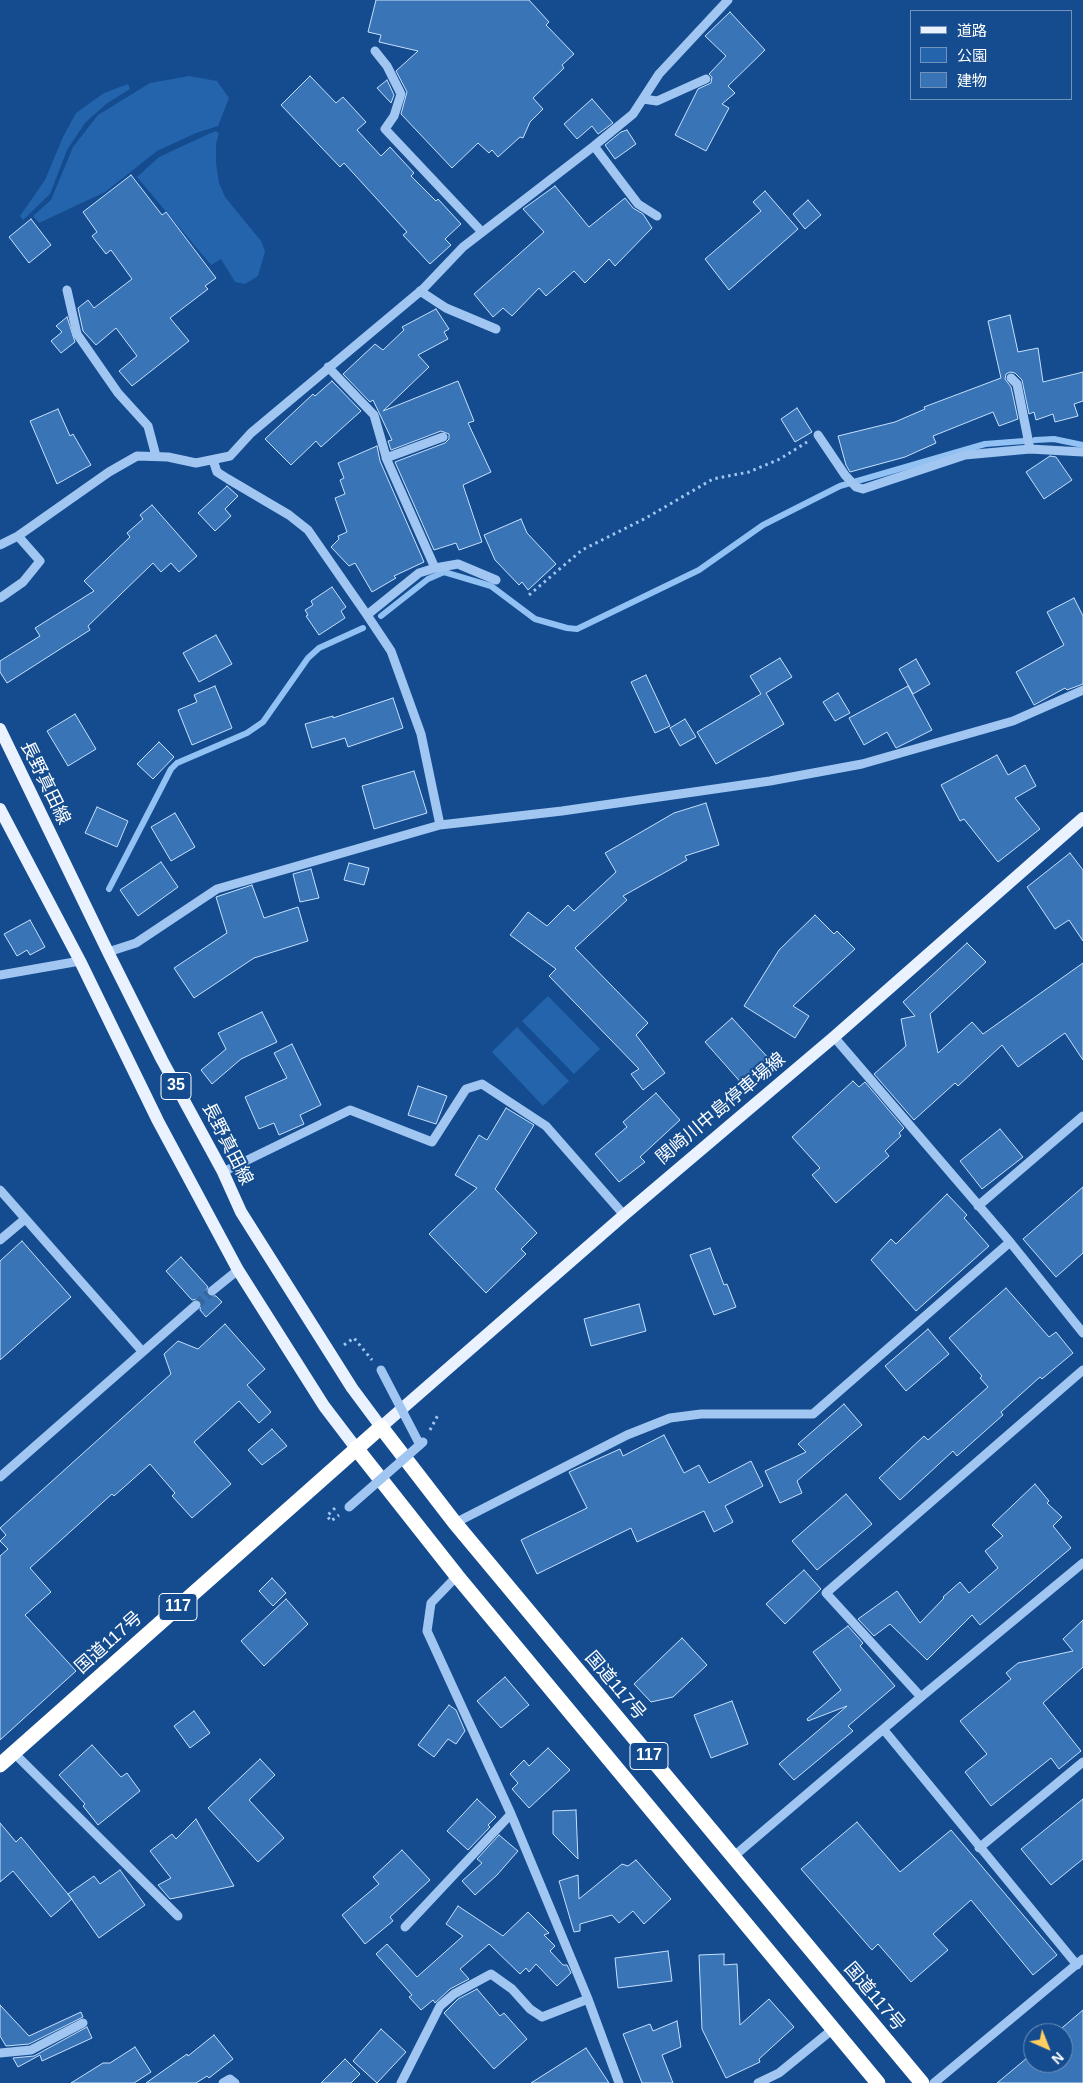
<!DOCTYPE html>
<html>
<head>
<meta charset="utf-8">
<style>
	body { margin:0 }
	#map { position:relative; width:1083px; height:2083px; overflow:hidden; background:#144c8f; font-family:Arial,"Noto Sans JP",sans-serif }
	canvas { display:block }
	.legend { position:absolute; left:910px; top:10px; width:162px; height:90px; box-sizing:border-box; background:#144c8f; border:1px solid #7294bc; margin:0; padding:6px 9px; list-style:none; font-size:15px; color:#fff }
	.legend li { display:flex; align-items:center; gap:10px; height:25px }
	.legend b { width:25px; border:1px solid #7294bc }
	.north { position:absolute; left:1023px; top:2023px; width:50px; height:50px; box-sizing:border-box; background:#144c8f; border:1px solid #7294bc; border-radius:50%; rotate:136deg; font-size:14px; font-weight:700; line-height:20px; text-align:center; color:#fff }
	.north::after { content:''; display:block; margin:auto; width:18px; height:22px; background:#ffce60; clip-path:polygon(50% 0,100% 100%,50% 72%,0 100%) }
</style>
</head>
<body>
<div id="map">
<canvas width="1083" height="2083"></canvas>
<ul class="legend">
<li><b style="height:6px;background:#eaf2ff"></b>道路</li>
<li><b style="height:14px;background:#2364ac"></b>公園</li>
<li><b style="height:14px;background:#3874b6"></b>建物</li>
</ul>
<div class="north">N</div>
</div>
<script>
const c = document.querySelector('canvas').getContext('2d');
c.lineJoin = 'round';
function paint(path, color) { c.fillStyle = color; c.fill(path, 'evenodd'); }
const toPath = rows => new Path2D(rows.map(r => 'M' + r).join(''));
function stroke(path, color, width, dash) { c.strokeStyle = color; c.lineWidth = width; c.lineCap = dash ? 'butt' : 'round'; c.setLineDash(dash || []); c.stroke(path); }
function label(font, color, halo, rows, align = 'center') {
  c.font = font + ' Arial,"Noto Sans JP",sans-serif'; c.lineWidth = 4; c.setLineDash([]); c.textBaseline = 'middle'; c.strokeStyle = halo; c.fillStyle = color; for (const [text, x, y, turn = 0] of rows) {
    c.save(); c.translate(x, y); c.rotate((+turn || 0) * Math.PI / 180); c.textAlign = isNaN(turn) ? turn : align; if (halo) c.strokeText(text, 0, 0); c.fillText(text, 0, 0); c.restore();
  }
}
paint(toPath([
	[189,76,217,81,229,98,218,126,196,133,157,151,105,192,39,223,33,216,51,200,73,147,98,115,150,83],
	[128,84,130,89,106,104,85,123,67,150,50,194,23,220,20,216,45,180,63,137,76,113,104,93],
	[215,131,219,133,216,144,216,163,219,183,225,197,261,241,265,251,258,276,245,284,235,282,221,259,211,265,137,177,159,157],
	[548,996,600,1049,574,1074,522,1021],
	[517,1027,569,1081,543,1106,492,1052]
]), '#2364ac');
stroke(toPath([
	[1035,440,1054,439,1083,445],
	[381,616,428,579,444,572,491,586,535,619,567,628,577,629,699,570,763,525,840,486,985,444,1024,441],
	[109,889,171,769,177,763,247,733,263,722,308,658,319,648,363,628]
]), '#92c1f4', 6);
const building = toPath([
	[376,0,529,0,549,22,546,25,574,54,562,65,564,68,533,98,543,109,530,122,523,138,520,137,498,157,492,150,489,153,478,143,452,168,401,114,407,92,396,71,418,51,379,42,381,35,368,32,376,0],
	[730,12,765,50,728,86,735,93,722,104,729,108,706,151,675,135,698,89,711,83,712,77,709,74,726,56,705,36,730,12],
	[310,76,336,103,343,97,366,122,357,130,381,156,390,147,414,173,411,176,436,201,438,199,461,224,445,239,451,245,430,264,403,235,407,232,344,163,340,167,281,105,310,76],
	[387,80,394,95,391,103,377,88,387,80],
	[592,99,613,123,598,134,592,126,577,139,564,124,592,99],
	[627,130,636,144,615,159,605,145,621,132,627,130],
	[131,175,162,215,166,212,216,278,205,286,208,289,170,318,189,341,132,386,119,371,137,356,116,328,96,345,83,331,78,308,88,300,94,308,132,279,111,250,106,254,92,236,97,232,83,212,131,175],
	[555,186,589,227,625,198,633,208,643,214,652,228,615,266,609,259,585,283,574,271,546,296,539,288,512,316,503,308,493,317,474,294,544,232,523,209,555,186],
	[765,191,798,229,729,290,705,259,761,211,753,202,765,191],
	[808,200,821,215,805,229,793,214,808,200],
	[31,219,51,245,29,263,9,237,31,219],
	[436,309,449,329,444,332,448,339,418,355,429,367,383,411,458,381,474,421,468,423,491,472,463,485,482,542,459,550,456,543,434,550,395,462,445,443,449,439,449,434,441,431,391,450,388,441,392,440,373,400,370,402,343,374,375,344,383,350,404,330,402,327,436,309],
	[1010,315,1018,352,1038,348,1043,382,1083,372,1083,401,1074,404,1078,416,1055,422,1053,414,1036,420,1034,412,1029,414,1022,380,1015,373,1010,372,1006,374,1005,379,1011,387,1018,419,999,426,993,412,933,436,936,443,905,457,850,472,846,465,838,436,895,422,925,409,924,407,1001,378,988,321,1010,315],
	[67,317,75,342,61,353,51,341,62,332,56,326,67,317],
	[332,381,361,411,321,447,316,441,291,465,265,439,313,394,315,396,332,381],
	[797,408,812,432,795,442,781,419,797,408],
	[58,409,70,436,73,434,91,465,57,484,30,421,58,409],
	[377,446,380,461,424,562,394,576,396,578,372,592,355,563,349,566,331,547,339,539,338,536,347,532,335,498,345,494,340,480,344,478,338,463,377,446],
	[1050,456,1056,457,1072,480,1044,499,1026,472,1050,456],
	[227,486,238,496,225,509,231,516,215,531,198,513,227,486],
	[152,505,197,556,179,572,171,563,161,572,153,563,88,626,90,630,7,683,0,672,0,661,40,636,35,628,94,591,84,581,130,537,127,533,143,519,140,515,152,505],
	[521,519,527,533,556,564,528,590,522,582,519,585,495,560,484,535,521,519],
	[332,587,346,607,341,611,345,618,319,635,306,616,308,615,305,610,313,605,311,601,332,587],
	[1074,598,1083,616,1083,684,1067,690,1065,688,1034,705,1016,672,1064,645,1047,612,1074,598],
	[216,635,232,664,199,682,183,653,216,635],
	[780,658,792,677,766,693,784,724,716,764,697,732,761,694,750,676,780,658],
	[916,659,930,684,913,694,899,669,916,659],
	[646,675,670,726,655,733,631,682,646,675],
	[215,686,232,728,192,745,178,710,197,702,194,695,215,686],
	[908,686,932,730,896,748,887,732,864,745,849,718,908,686],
	[838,693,850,713,835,721,823,702,838,693],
	[393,698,403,728,348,747,345,738,312,748,305,724,333,716,333,718,393,698],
	[75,714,96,749,68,766,47,731,75,714],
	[685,719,696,737,680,746,670,728,685,719],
	[159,742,174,757,153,779,137,764,159,742],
	[997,755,1008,775,1025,765,1036,786,1015,798,1040,829,998,862,964,819,960,821,941,785,997,755],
	[414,771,427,813,374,829,362,786,414,771],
	[706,803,719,845,685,856,687,860,623,896,627,900,575,948,648,1023,636,1035,665,1073,643,1090,631,1074,639,1069,549,976,556,969,510,935,528,912,547,926,568,905,574,911,616,872,605,853,674,813,706,803],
	[97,807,128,821,117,847,85,833,97,807],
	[175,813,195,847,171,861,151,827,175,813],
	[1070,853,1083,870,1083,941,1069,920,1055,929,1027,887,1070,853],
	[161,862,178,887,138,916,120,890,161,862],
	[349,863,369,868,364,885,344,880,349,863],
	[311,869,319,898,300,902,293,874,311,869],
	[252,885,264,918,298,907,308,941,254,958,194,998,174,968,227,933,216,897,252,885],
	[815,915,834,934,837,931,855,949,793,1006,809,1016,795,1038,744,1006,779,950,815,915],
	[30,920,45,947,30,955,27,950,17,956,4,934,30,920],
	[967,943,986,962,930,1014,938,1053,972,1022,983,1034,1083,963,1083,1060,1065,1033,1018,1067,1002,1045,958,1086,955,1083,914,1120,874,1074,906,1046,901,1019,915,1016,903,1002,967,943],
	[262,1012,277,1042,241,1059,212,1084,201,1070,226,1049,218,1033,262,1012],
	[732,1018,771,1061,744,1086,705,1042,732,1018],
	[292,1044,321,1105,300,1115,304,1124,279,1135,274,1123,259,1129,245,1097,287,1078,274,1053,292,1044],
	[853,1081,859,1087,865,1082,904,1128,899,1133,901,1136,885,1151,889,1156,836,1203,812,1175,820,1168,792,1137,853,1081],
	[418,1086,447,1096,436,1124,408,1115,418,1086],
	[656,1093,680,1120,640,1157,645,1162,619,1182,595,1154,627,1127,623,1122,656,1093],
	[506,1108,534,1125,495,1189,537,1233,521,1249,526,1254,486,1293,429,1234,477,1188,455,1175,479,1135,487,1140,506,1108],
	[1000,1129,1023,1157,982,1189,960,1161,1000,1129],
	[1083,1187,1083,1253,1056,1277,1023,1239,1083,1187],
	[947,1194,967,1215,964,1218,989,1246,916,1311,871,1260,891,1239,896,1244,947,1194],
	[22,1241,71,1297,0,1360,0,1261,22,1241],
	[710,1248,724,1285,727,1284,736,1307,714,1315,690,1255,710,1248],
	[181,1257,208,1287,206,1291,207,1295,216,1296,222,1302,206,1317,200,1310,201,1301,198,1299,192,1300,166,1271,181,1257],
	[1006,1288,1049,1337,1056,1332,1073,1353,1042,1379,1040,1377,1001,1412,1003,1415,957,1456,953,1451,900,1500,879,1478,924,1436,928,1440,988,1387,980,1378,982,1376,949,1338,1006,1288],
	[639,1304,646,1331,591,1346,584,1319,639,1304],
	[225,1324,265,1369,247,1385,271,1412,259,1423,239,1401,194,1442,231,1484,192,1518,172,1496,175,1493,150,1464,114,1496,112,1494,30,1568,51,1592,25,1615,76,1671,0,1740,0,1556,8,1549,0,1541,6,1535,0,1528,171,1374,164,1354,178,1341,198,1349,225,1324],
	[928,1329,949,1354,906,1391,885,1366,928,1329],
	[844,1404,862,1425,797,1481,802,1493,780,1503,765,1471,806,1452,798,1444,844,1404],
	[272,1429,287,1446,262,1465,248,1450,272,1429],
	[664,1435,684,1473,699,1465,709,1483,751,1461,763,1486,725,1506,733,1522,714,1532,704,1511,637,1542,631,1528,537,1574,521,1540,587,1508,569,1472,620,1449,623,1456,664,1435],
	[1035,1484,1049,1501,1047,1503,1062,1517,1053,1526,1071,1548,980,1625,972,1615,927,1660,890,1624,874,1636,858,1619,897,1591,920,1623,944,1598,943,1597,960,1582,969,1593,998,1568,985,1551,1003,1536,992,1525,1035,1484],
	[846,1494,872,1524,817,1570,792,1541,846,1494],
	[804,1570,821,1589,785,1624,766,1604,804,1570],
	[272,1578,286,1593,273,1606,259,1591,272,1578],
	[286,1599,308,1624,264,1666,241,1641,286,1599],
	[1083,1620,1083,1667,1043,1703,1081,1751,1059,1769,1051,1758,991,1806,965,1772,987,1754,960,1721,1011,1679,1006,1673,1018,1663,1073,1651,1063,1639,1083,1620],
	[848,1626,863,1643,860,1646,895,1686,848,1726,853,1731,794,1780,779,1764,847,1706,808,1721,807,1719,841,1690,813,1652,848,1626],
	[682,1638,707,1665,673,1697,651,1702,634,1684,682,1638],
	[505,1677,529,1705,501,1728,477,1701,505,1677],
	[732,1701,748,1744,711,1758,694,1715,732,1701],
	[449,1705,456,1710,465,1731,456,1744,448,1739,434,1757,418,1745,449,1705],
	[194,1711,210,1733,190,1748,174,1726,194,1711],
	[92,1745,121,1777,127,1773,140,1791,98,1825,83,1806,85,1804,59,1775,92,1745],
	[548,1748,570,1770,529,1808,512,1789,518,1783,510,1774,524,1760,529,1766,548,1748],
	[260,1759,275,1775,249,1800,284,1838,258,1862,208,1808,260,1759],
	[477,1799,496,1817,488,1825,490,1827,468,1850,447,1831,477,1799],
	[1083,1799,1083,1859,1051,1885,1021,1849,1083,1799],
	[576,1810,578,1859,553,1834,553,1811,576,1810],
	[196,1819,234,1886,170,1899,158,1885,171,1878,150,1851,172,1834,176,1839,196,1819],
	[857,1822,900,1872,951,1830,1057,1955,1033,1975,971,1900,933,1934,948,1950,911,1982,878,1944,872,1950,801,1869,857,1822],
	[0,1823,16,1842,21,1837,72,1899,51,1917,13,1871,0,1882,0,1823],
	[499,1835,518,1851,497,1875,475,1895,462,1881,482,1863,477,1859,499,1835],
	[402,1850,430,1880,390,1917,393,1921,365,1944,342,1915,379,1884,373,1877,402,1850],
	[636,1860,671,1899,644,1924,633,1911,619,1923,612,1915,580,1924,580,1931,574,1932,559,1881,578,1875,579,1899,622,1864,628,1866,636,1860],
	[120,1870,145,1905,99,1938,68,1894,94,1876,100,1884,120,1870],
	[458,1906,503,1936,528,1912,549,1933,544,1935,555,1946,550,1951,563,1965,567,1965,571,1973,557,1986,536,1964,529,1972,526,1968,520,1974,489,1944,460,1969,469,1979,450,1989,435,2003,433,2000,421,2010,409,1997,412,1995,376,1954,387,1944,417,1977,463,1936,446,1924,458,1906],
	[668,1951,672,1981,618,1988,615,1958,668,1951],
	[724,1954,724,1965,737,1964,740,2025,769,1999,794,2027,759,2059,760,2062,726,2078,702,2029,699,1955,724,1954],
	[477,1989,500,2016,504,2013,527,2039,494,2069,444,2013,458,1999,477,1989],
	[0,2005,29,2036,81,2012,83,2017,29,2044,6,2046,0,2036,0,2005],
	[1083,2010,1083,2083,997,2083,1033,2053,1033,2063,1063,2063,1063,2033,1056,2033,1083,2010],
	[677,2021,681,2047,662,2055,673,2083,642,2083,623,2034,650,2024,653,2031,677,2021],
	[87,2027,92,2038,42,2061,40,2055,18,2067,13,2058,34,2056,87,2027],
	[381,2029,406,2052,377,2083,353,2061,381,2029],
	[214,2035,233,2059,209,2078,207,2076,196,2083,146,2083,187,2054,188,2056,214,2035],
	[135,2047,151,2072,134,2083,71,2083,103,2063,110,2063,135,2047],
	[586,2048,609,2083,531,2083,586,2048],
	[345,2059,360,2074,351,2083,321,2083,345,2059]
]);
paint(building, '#3874b6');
stroke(building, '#c7e0fc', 1);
stroke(toPath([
	[196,1305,212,1291]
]), '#3767a0', 9, [9, 4.5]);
stroke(toPath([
	[529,595,582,550,646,518,713,479,749,472,780,459,807,442],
	[344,1345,354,1338,372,1360],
	[430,1430,439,1413],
	[335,1508,327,1516,331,1521,339,1515]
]), '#a0c6f1', 3, [2.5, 4]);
stroke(toPath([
	[375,51,387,66,401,94,394,116,385,129,482,232],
	[643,99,657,101,706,79],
	[594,146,638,204,657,216],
	[67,290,77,334,118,393,148,426,156,456],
	[420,291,446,308,496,329],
	[328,367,374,415,387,460,435,568],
	[1011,378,1017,384,1030,449,1083,452],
	[818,435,845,475,856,487,863,489,965,455,1030,449],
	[386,458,443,437],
	[213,460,217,472,228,479,289,515,308,530,367,615],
	[0,545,18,536,109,472,137,456,168,457,196,463,230,456,251,433,423,289,463,247,594,146,633,114,659,74,728,0],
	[0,598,23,582,40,561,18,536],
	[440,825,421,734,391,651,367,615,419,573,435,568,458,564,496,580],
	[108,952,136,943,217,889,440,825,562,811,770,781,862,764,1013,721,1083,690],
	[0,975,80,961],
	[834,1037,1010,1242,1083,1333],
	[223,1172,350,1110,432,1142,466,1089,482,1084,546,1126,624,1215],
	[0,1190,142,1351],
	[978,1206,1083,1116],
	[0,1240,25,1219],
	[212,1291,238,1270],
	[0,1477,196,1305],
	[455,1523,627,1435,670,1418,701,1414,813,1414,1010,1242],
	[457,1576,431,1603,427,1631,511,1814,588,1999,619,2083],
	[921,1697,826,1593,1083,1370],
	[884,1730,1077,1965],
	[14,1753,178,1916],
	[979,1848,1083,1762],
	[733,1857,921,1697,1083,1563],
	[405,1927,511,1814],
	[0,2053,31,2050,83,2023],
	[223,2083,230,2079,235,2083],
	[401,2083,440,2006,454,1994,491,1974,512,1989,530,2009,542,2017,588,1999],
	[758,2083,779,2073,833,2029],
	[934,2083,1083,1959]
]), '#a0c6f1', 9);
stroke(toPath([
	[0,729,108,952,162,1060,223,1172,241,1212,352,1388,381,1427,624,1215,834,1037,1083,818],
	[0,809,80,961,158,1121,238,1270,324,1406,356,1448]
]), '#eaf2ff', 12);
stroke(toPath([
	[356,1448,457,1576,878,2083],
	[0,1765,381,1427,455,1523,922,2083]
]), '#fff', 15);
stroke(toPath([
	[381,1370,420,1445],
	[349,1507,423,1442]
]), '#a0c6f1', 9);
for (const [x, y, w] of [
	[176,1086,30],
	[178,1607,38],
	[649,1756,38]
]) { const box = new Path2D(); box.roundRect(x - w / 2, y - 13.5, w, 27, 4); c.fillStyle = '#144c8f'; c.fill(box); stroke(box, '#fff', 1); }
label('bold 16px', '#fff', null, [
	["35",176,1086],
	["117",178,1607],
	["117",649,1756]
]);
label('18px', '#fff', '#144c8f', [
	["長野真田線",45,783,64],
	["関崎川中島停車場線",721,1109,-40],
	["長野真田線",227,1144,63],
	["国道117号",109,1643,-42],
	["国道117号",615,1686,50],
	["国道117号",874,1997,50]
]);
</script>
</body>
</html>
